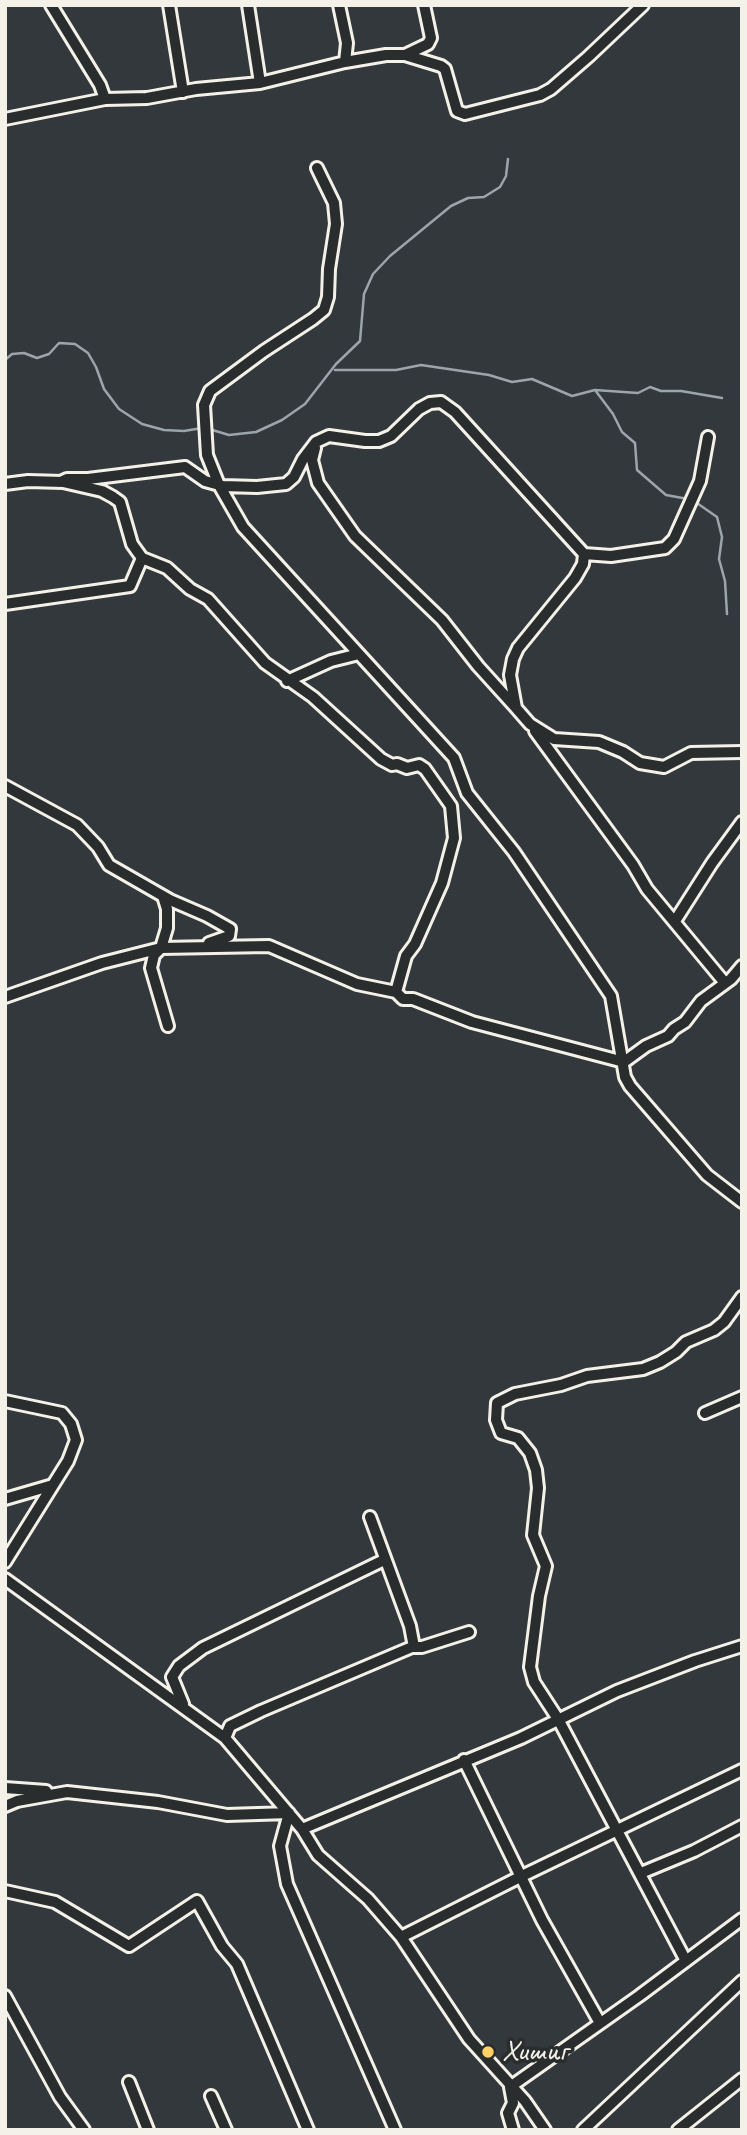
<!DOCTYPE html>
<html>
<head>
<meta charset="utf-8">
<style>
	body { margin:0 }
	#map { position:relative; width:747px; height:2135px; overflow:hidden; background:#33383c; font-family:Caveat,sans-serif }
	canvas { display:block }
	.frame { position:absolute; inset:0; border:7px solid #f4f1e8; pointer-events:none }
</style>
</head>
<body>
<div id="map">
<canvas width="747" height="2135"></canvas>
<div class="frame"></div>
</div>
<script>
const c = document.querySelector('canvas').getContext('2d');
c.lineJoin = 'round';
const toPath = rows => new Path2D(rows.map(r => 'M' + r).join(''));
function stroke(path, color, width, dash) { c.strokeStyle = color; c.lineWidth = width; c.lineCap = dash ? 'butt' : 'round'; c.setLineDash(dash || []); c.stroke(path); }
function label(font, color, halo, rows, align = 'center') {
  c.font = font + ' Caveat,sans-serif'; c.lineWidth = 7; c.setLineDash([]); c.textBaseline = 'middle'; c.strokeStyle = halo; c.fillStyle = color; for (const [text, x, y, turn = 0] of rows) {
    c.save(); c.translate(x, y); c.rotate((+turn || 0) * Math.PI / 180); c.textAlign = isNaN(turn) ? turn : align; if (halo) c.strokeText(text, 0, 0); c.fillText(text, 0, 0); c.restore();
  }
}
stroke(toPath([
	[5,360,12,354,24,353,37,358,49,354,59,343,75,344,88,353,96,367,104,389,119,409,142,424,164,430,184,431,202,428],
	[335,370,396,370,421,365,489,375,512,382,532,379,572,396,595,390,638,393,650,387,661,391,681,391,722,398],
	[595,390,613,414,622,432,635,443,637,470,666,495,688,499],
	[209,429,229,435,256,432,282,420,305,404,336,364,360,341,364,294,373,274,390,256,451,206,468,198,484,197,500,187,506,176,508,159],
	[694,501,717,517,722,537,719,559,725,581,727,614]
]), '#9ca5a9', 2.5);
const minor = toPath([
	[51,5,100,85,105,99],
	[169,5,183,92],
	[248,5,260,83],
	[339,5,347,43,345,62],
	[405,55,428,44,431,38,424,5],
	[5,119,105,99,147,98,196,89,260,83,345,62,386,55,405,55,441,66,445,69,457,111,465,114,540,95,551,89,588,57,643,5],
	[317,168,334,203,336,224,329,269,328,297,324,310,313,319,264,351,210,391,204,405,207,455,219,485,243,527,454,758,467,793,514,852,611,996,625,1077,630,1086,707,1175,742,1202],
	[315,448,312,460,318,483,355,536,442,620,478,666,516,708],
	[61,482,67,479,88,479,185,467,205,481,223,486,257,487,286,484,294,477,303,459,316,442,329,436,365,441,379,441,391,436,419,409,430,403,441,402,455,412,584,554,583,564,575,578,518,648,513,659,510,675,516,708,530,724,554,739,599,742,623,752,640,763,664,767,691,753,742,752],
	[5,484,28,481,63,482,102,491,113,497,120,502,132,544,142,558,167,568,190,589,208,599,265,663,313,697,381,759,392,765,397,764,407,768,419,765,425,769,451,806,454,838,442,883,415,944,406,956,396,992],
	[584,554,611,556,665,548,674,539,700,481,708,437],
	[5,604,130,586,142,558],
	[287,681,331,661,359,654],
	[535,731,633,865,647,889,725,983],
	[5,786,77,825,98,847,109,865,170,900,207,916,230,929,229,936,209,943],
	[163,896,167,909,167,928,161,948,154,955,151,968,168,1026],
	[675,921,712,863,742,822],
	[5,997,102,963,161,948,269,946,357,984,396,992,403,999,413,999,472,1022,624,1062,646,1046,668,1036,674,1029,685,1022,701,1001,731,979,742,966],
	[5,1401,62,1413,71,1424,76,1440,68,1461,5,1562],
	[705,1413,742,1397],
	[5,1499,53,1485],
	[370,1517,410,1626,414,1647],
	[5,1579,225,1738,302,1829,318,1855,368,1899,401,1937,469,2039,525,2101,545,2130],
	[183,1704,172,1677,179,1666,203,1648,384,1560],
	[225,1738,230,1726,261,1711,412,1647,422,1647,469,1632],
	[464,1760,542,1920,600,2023],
	[5,1788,46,1791],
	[5,1806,17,1801,67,1792,158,1802,227,1815,289,1813,280,1846,287,1884,395,2130],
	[302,1829,521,1738,617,1691,695,1661,742,1646],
	[641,1873,694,1851,742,1826],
	[5,1891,55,1902,129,1946,197,1901,222,1946,237,1964,308,2130],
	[401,1937,522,1876,742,1770],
	[686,1961,558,1719,534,1682,530,1667,539,1596,546,1566,533,1535,538,1488,536,1470,530,1453,518,1438,501,1433,496,1420,497,1403,515,1394,561,1385,587,1376,643,1369,660,1362,676,1352,686,1342,714,1330,724,1322,742,1297],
	[5,1996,60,2097,84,2130],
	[129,2082,148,2130],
	[211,2096,226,2130],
	[513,2130,508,2113,513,2103,510,2087,639,1996,742,1919],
	[583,2130,742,1981],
	[678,2130,742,2079]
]);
stroke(minor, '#f4f1e8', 16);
stroke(minor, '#2a2d2e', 10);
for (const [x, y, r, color] of [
	[488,2052,7,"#ffd166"]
]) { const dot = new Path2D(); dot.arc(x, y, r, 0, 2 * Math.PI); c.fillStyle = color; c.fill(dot); stroke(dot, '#2a2d2e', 2.5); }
label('30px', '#f4f1e8', '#2a2d2e', [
	["Хишиг",502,2052]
], 'left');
</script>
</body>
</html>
